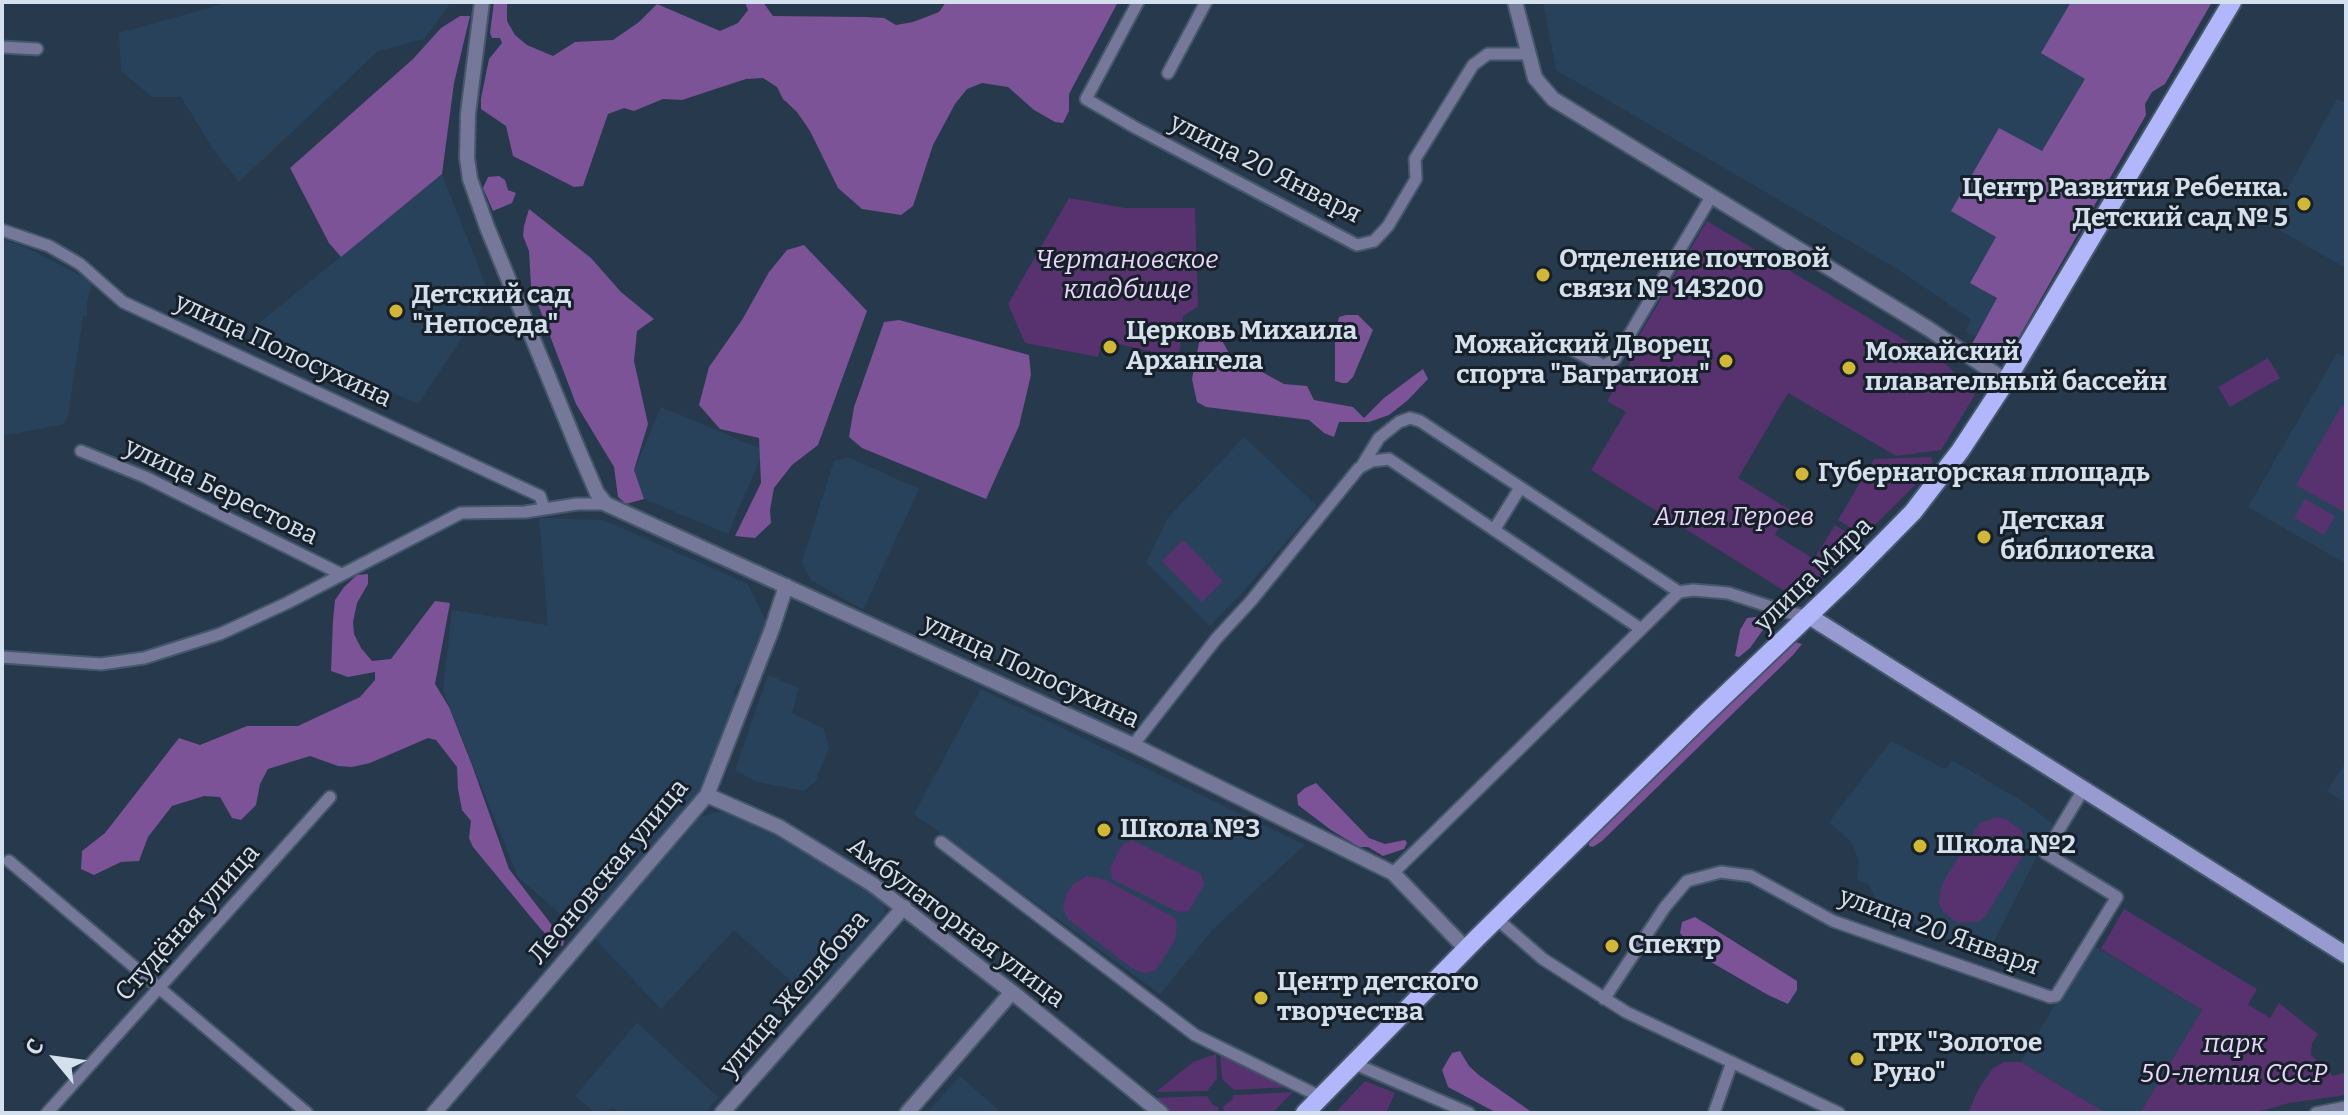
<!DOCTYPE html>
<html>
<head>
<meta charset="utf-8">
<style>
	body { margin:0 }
	#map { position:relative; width:2348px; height:1115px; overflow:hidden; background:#26394d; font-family:Bitter,serif }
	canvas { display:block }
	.frame { position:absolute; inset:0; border:4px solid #d4e0ed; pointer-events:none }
	.north { position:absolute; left:16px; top:1019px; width:80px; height:80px; -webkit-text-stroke:6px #172029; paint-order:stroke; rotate:299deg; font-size:22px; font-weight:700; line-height:32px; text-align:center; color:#d4e0ed }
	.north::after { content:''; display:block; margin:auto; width:28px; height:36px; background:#d4e0ed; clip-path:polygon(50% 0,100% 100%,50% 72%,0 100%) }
</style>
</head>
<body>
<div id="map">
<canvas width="2348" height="1115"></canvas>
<div class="frame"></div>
<div class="north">С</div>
</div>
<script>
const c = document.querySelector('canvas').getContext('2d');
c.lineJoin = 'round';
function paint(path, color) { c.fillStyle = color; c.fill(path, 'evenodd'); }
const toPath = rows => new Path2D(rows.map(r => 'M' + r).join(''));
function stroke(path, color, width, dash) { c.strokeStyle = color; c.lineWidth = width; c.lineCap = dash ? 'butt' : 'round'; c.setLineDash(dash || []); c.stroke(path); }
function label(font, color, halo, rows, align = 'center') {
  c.font = font + ' Bitter,serif'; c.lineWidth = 6; c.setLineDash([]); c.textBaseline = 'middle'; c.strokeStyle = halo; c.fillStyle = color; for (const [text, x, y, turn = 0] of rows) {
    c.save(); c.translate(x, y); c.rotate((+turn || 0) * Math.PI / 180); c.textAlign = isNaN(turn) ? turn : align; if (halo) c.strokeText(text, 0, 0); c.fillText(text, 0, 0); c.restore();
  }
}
paint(toPath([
	[230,2,451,2,424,39,378,51,239,182,213,149,181,97,152,97,121,71,119,33],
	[1543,2,2193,2,1975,336,1965,331,1971,319,1896,268,1556,70],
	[2337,99,2346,103,2346,268,2268,224],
	[442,174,490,296,418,404,252,329],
	[2,239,25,247,93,282,87,300,87,316,83,316,68,415,64,424,2,436],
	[2337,353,2346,357,2346,564,2248,507],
	[661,407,764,450,728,534,625,491],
	[1244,437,1317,506,1242,593,1210,626,1146,562,1167,519],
	[848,457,919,489,863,610,811,580,802,562,834,461],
	[539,518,604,520,748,584,766,621,743,682,737,685,734,691,736,699,700,793,580,931,518,877,443,691,452,610,548,625],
	[768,675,799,688,792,713,824,729,829,748,815,782,804,791,757,782,735,770],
	[981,689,1305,845,1214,928,1160,994,914,814],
	[1891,741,1945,769,1952,760,2027,804,2053,824,1985,959,1878,904,1869,885,1857,879,1859,861,1852,843,1829,822],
	[2346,762,2346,803,2327,791],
	[717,812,729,813,784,835,883,900,885,913,836,974,833,972,809,997,734,930,661,1009,595,939,700,817],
	[2091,944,2202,1010,2140,1113,2106,1113,2021,1062],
	[637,1023,718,1097,705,1113,620,1113,612,1107,606,1113,596,1113,575,1096],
	[960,1076,1002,1113,927,1113]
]), '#29425b');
paint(toPath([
	[1069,198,1125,208,1195,208,1198,307,1183,316,1179,358,1102,340,1098,357,1025,343,1008,304],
	[1707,221,1947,365,1975,395,1941,450,1896,456,1788,393,1738,478,1790,510,1775,535,1814,559,1835,525,1861,541,1799,600,1591,470,1626,412,1607,401,1630,363,1636,341],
	[2268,358,2280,378,2230,407,2218,387],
	[2342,405,2346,407,2346,513,2296,485],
	[1931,457,1933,462,1915,485,1864,536,1838,520,1874,459],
	[2305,499,2335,516,2324,535,2294,518],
	[1183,540,1223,581,1202,602,1162,561],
	[1996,817,2006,819,2021,830,2024,839,2022,857,1985,917,1977,922,1958,923,1943,912,1939,903,1942,884,1979,824],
	[1132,840,1201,874,1204,885,1189,911,1178,912,1112,879,1110,868,1122,845],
	[1087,876,1104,879,1175,918,1177,926,1175,940,1155,971,1145,973,1133,969,1069,920,1063,909,1066,895,1073,884],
	[2124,909,2257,989,2248,1005,2270,1018,2279,1003,2318,1034,2312,1043,2311,1055,2333,1076,2346,1072,2346,1095,2289,1103,2254,1113,2140,1113,2202,1010,2101,949],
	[1220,1053,1292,1087,1234,1090,1222,1079],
	[1216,1054,1217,1079,1207,1091,1156,1092,1193,1062],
	[2004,1062,2021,1062,2106,1113,1968,1113,1978,1090,1993,1068],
	[1365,1081,1395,1093,1386,1113,1335,1113],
	[1293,1092,1272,1113,1224,1113,1223,1106,1232,1100,1233,1095],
	[1207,1096,1213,1105,1218,1107,1219,1113,1170,1113,1152,1098]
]), '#57326e');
paint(toPath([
	[494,2,507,3,507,21,515,35,527,45,553,56,575,42,613,40,639,22,657,4,720,31,738,23,748,10,745,2,763,2,773,16,864,17,884,18,896,25,913,22,939,12,946,2,1118,2,1069,94,1069,111,1063,123,1055,122,1034,110,1008,87,982,83,967,89,955,104,933,145,913,206,901,215,862,209,838,188,810,131,797,112,783,99,777,87,763,78,746,79,682,100,663,99,634,111,624,108,608,114,583,186,574,187,513,156,506,126,481,109,481,98,489,59,502,43,500,38,492,38,490,33],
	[2071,2,2212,2,2165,84,2152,92,2145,104,2146,115,2007,358,1999,359,1972,344,1997,298,1970,283,1996,237,1951,211,1999,128,2042,151,2085,79,2041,53],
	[460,16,470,16,454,83,442,174,341,257,329,243,290,168,413,59,441,28],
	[499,176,505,180,508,190,516,193,512,203,493,211,483,188,488,177],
	[529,209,591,258,621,292,654,319,637,331,634,361,648,424,634,470,644,499,626,504,618,497,614,467,576,404,531,286,529,251,523,236,524,226],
	[804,245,867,311,818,445,792,465,774,488,770,510,771,523,755,538,735,536,761,483,759,438,720,429,699,405,709,367,742,320,769,272,787,250],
	[1346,315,1358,315,1373,330,1353,377,1347,383,1342,383,1335,381,1335,338,1339,317],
	[899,320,1029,355,1031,375,1019,426,986,499,862,448,849,437,854,407,884,322],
	[1207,325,1216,325,1220,330,1220,337,1239,371,1262,372,1284,384,1307,386,1314,400,1353,407,1364,418,1384,398,1423,369,1428,379,1408,400,1389,415,1369,422,1339,422,1334,437,1324,433,1309,420,1206,407,1197,402,1192,379,1200,338],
	[368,574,368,584,357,603,353,622,354,634,361,648,372,661,391,659,435,601,450,603,435,684,449,707,472,765,509,869,564,941,563,946,555,944,539,927,473,847,469,838,471,821,462,810,458,789,457,767,436,740,428,738,370,763,352,767,338,766,310,756,268,769,260,784,256,805,241,820,232,818,220,797,204,796,172,806,148,837,139,861,121,862,94,875,81,869,82,851,105,833,179,738,200,745,247,726,298,726,360,697,375,680,375,672,348,677,331,671,333,620,335,600,344,587,357,575],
	[1763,616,1770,620,1750,648,1739,657,1735,656,1740,630,1747,618],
	[1795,642,1802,644,1793,655,1602,841,1593,847,1589,846,1589,839],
	[1316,783,1369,838,1385,844,1405,840,1407,843,1404,849,1383,856,1368,847,1359,847,1331,830,1298,805,1297,795,1305,788],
	[1695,917,1797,981,1797,990,1788,1004,1768,995,1697,954,1680,933,1682,922],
	[1460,1051,1469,1066,1480,1076,1533,1113,1497,1113,1448,1087,1442,1070,1452,1053]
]), '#7b5396');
const minor = toPath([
	[1138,2,1086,99,1136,128,1357,245,1374,241,1388,226,1416,179,1415,159,1473,65,1488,54,1527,54],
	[2,47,37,49],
	[1168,73,1206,2],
	[2,230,49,246,80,264,123,302,540,496,544,508],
	[1567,347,1604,366,1615,359,1711,197],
	[81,451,145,477,341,574],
	[1363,464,1379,438,1399,422,1410,418,1420,421,1679,592],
	[1494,530,1520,488],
	[2,657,101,664,144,658,220,634,287,603,461,513,525,512,577,504,606,504],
	[1133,745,1216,639,1251,601,1359,468,1372,461,1389,459,1641,629],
	[941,842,1195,1035,1321,1097],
	[9,861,307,1113],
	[1393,873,1679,592,1693,590,1728,593,1790,613,1809,616],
	[1497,919,1543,959,1626,1012,1839,1113],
	[1604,999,1665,907,1687,881,1721,872,1751,876,1833,921,2050,997,2056,996,2117,897,2045,853,2083,790],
	[1355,1064,1469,1113],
	[47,1113,330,797],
	[1714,1113,1732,1062],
	[2316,1113,2346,1107]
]);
const tertiary = toPath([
	[482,2,468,114,467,158,470,179,487,227,578,449,597,493,606,504,1133,745,1393,873,1466,949],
	[1515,2,1535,78,1553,99,1929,329,2006,381],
	[707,795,779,827,872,884,1012,992,1161,1113],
	[434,1113,707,795,772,629,786,586],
	[722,1113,904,907],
	[907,1113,1012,992]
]);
const secondary = toPath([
	[1809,616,2346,955]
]);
const primary = toPath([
	[1305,1113,1478,937,1702,717,1850,576,1913,512,1960,451,2006,381,2232,2]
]);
stroke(minor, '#45576a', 15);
stroke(tertiary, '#45576a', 18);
stroke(secondary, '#45576a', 20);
stroke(primary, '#45576a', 22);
stroke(minor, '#757899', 11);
stroke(tertiary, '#757899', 14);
stroke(secondary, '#979bcf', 16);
stroke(primary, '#b1b7fa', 18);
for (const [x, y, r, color] of [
	[2304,204,8,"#d1b736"],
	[1543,275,8,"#d1b736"],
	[396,311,8,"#d1b736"],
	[1110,347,8,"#d1b736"],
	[1726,361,8,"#d1b736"],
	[1849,368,8,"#d1b736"],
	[1802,474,8,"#d1b736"],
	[1984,537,8,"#d1b736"],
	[1104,830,8,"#d1b736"],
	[1920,846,8,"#d1b736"],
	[1612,946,8,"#d1b736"],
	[1261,998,8,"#d1b736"],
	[1857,1059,8,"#d1b736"]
]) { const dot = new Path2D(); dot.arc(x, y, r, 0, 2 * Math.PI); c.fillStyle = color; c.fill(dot); stroke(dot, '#172029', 3); }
label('26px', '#d4e0ed', '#172029', [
	["улица 20 Января",1265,169,27],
	["улица Полосухина",283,351,25],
	["улица Берестова",221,492,26],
	["улица Мира",1814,575,-44],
	["улица Полосухина",1031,672,25],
	["Леоновская улица",609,872,-50],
	["Студёная улица",188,923,-48],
	["Амбулаторная улица",956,923,37],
	["улица 20 Января",1939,932,20],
	["улица Желябова",795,994,-49]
]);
label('bold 26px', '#d4e0ed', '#172029', [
	["Центр Развития Ребенка.",2288,189,"right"],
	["Детский сад № 5",2288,219,"right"],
	["Отделение почтовой",1559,260],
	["связи № 143200",1559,290],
	["Детский сад",412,296],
	["\"Непоседа\"",412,326],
	["Церковь Михаила",1126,332],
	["Архангела",1126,362],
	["Можайский Дворец",1710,346,"right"],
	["спорта \"Багратион\"",1710,376,"right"],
	["Можайский",1865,353],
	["плавательный бассейн",1865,383],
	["Губернаторская площадь",1818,474],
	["Детская",2000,522],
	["библиотека",2000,552],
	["Школа №3",1120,830],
	["Школа №2",1936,846],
	["Спектр",1628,946],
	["Центр детского",1277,983],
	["творчества",1277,1013],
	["ТРК \"Золотое",1873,1044],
	["Руно\"",1873,1074]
], 'left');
label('italic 26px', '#ead5fb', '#172029', [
	["Чертановское",1127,261],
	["кладбище",1127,291],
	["Аллея Героев",1734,518],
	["парк",2234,1045],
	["50-летия СССР",2234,1075]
]);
</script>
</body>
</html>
